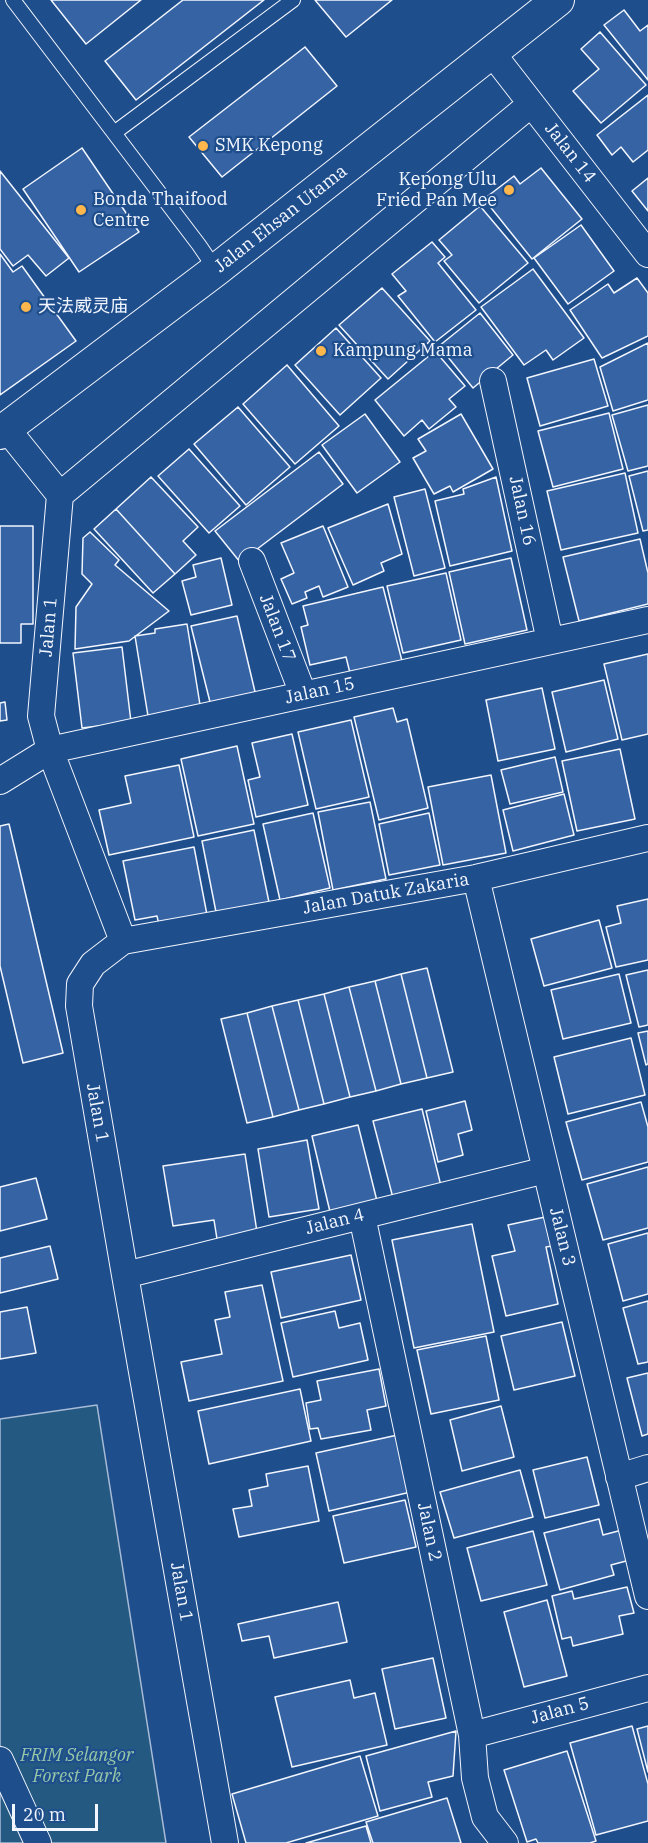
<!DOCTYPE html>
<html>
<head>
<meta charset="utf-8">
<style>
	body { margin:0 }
	#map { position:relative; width:648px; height:1843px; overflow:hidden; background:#1f4e8c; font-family:"IBM Plex Serif",serif }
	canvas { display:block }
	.scale { position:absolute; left:12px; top:1804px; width:86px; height:27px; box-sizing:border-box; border:3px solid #f2f6ff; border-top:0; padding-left:8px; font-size:18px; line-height:21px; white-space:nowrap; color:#f2f6ff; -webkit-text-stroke:4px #1f4e8c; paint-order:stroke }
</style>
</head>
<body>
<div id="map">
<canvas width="648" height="1843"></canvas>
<div class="scale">20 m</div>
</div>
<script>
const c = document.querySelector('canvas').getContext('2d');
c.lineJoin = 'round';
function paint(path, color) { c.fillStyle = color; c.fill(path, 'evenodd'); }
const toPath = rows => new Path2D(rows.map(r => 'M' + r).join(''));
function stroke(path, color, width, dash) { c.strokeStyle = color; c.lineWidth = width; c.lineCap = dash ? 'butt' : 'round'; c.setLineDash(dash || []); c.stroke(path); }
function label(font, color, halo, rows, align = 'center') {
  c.font = font + ' "IBM Plex Serif","Noto Sans SC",serif'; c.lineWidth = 4.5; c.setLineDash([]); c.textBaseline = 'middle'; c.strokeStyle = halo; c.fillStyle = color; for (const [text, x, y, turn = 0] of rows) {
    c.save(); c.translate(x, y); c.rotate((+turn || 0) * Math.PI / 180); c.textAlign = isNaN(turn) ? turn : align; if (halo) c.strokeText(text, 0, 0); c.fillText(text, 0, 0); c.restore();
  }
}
const green = toPath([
	[97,1405,166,1843,0,1843,0,1419,97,1405]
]);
paint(green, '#245a82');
stroke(green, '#a8bbd7', 1.5);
const building = toPath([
	[51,0,141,0,86,44,51,0],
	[183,0,264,0,136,100,105,61,183,0],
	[315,0,392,0,346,37,315,0],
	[624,10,640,31,648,25,648,80,604,25,624,10],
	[600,32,646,85,601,123,573,91,599,69,581,49,600,32],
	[305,47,337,86,222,177,189,137,305,47],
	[648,95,648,150,633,162,621,147,612,155,597,135,648,95],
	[82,148,139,232,79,272,23,189,82,148],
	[541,168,582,219,532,259,484,199,514,176,520,184,541,168],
	[0,171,69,258,46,276,28,255,13,266,0,249,0,171],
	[648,178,648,211,632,191,648,178],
	[480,206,528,263,479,303,444,261,452,255,439,240,480,206],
	[581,225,614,271,568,304,534,258,581,225],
	[432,242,445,257,438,263,476,310,435,342,398,296,406,291,392,274,432,242],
	[0,254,13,272,22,266,76,341,0,395,0,254],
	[533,269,584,338,553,360,546,350,524,365,481,307,533,269],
	[637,278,648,293,648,336,602,358,570,310,608,284,614,293,637,278],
	[382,288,430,341,388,379,339,325,382,288],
	[480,313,513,355,473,388,439,346,480,313],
	[336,328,381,378,340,415,295,365,336,328],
	[648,343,648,400,613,411,600,367,648,343],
	[435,351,465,386,449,399,456,407,429,429,422,420,404,436,375,400,435,351],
	[594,359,608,406,540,426,527,378,594,359],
	[287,365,339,426,295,464,243,404,287,365],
	[648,405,648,466,628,471,612,415,648,405],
	[238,407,290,467,246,505,194,444,238,407],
	[609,413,623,469,553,487,538,431,609,413],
	[365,414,400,462,357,493,322,445,365,414],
	[461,414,493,469,453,492,450,486,434,494,413,458,426,451,418,439,461,414],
	[189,449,240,506,209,533,158,476,189,449],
	[319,452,343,484,240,562,215,531,319,452],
	[648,471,648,530,643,531,629,476,648,471],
	[625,473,638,533,561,550,547,491,625,473],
	[151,477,198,527,183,541,196,555,175,574,116,509,151,477],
	[496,477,512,551,450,566,435,501,464,494,463,489,496,477],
	[425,489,445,568,414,576,394,497,425,489],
	[388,504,402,554,381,563,384,571,353,585,328,528,388,504],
	[116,509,175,574,153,593,94,529,116,509],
	[0,526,33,526,33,624,21,624,21,643,0,643,0,526],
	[323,526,348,587,323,597,319,586,305,592,307,598,292,604,281,579,294,573,281,543,323,526],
	[90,532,119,560,115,565,169,611,129,641,75,649,76,607,92,584,82,574,83,538,90,532],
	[640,539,648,573,648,604,579,621,563,557,640,539],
	[221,558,232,605,191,615,182,581,196,577,193,565,221,558],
	[511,558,527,630,465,644,449,572,511,558],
	[446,573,461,640,403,653,387,586,446,573],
	[383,587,402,661,350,673,346,657,310,665,301,627,308,625,303,606,383,587],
	[237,616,256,696,211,706,191,626,237,616],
	[187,624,201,711,148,716,135,636,155,633,155,629,187,624],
	[122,647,131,722,82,728,73,653,122,647],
	[648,654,648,734,622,740,604,664,648,654],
	[604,680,618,739,566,752,552,692,604,680],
	[542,688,555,749,498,761,486,700,542,688],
	[5,702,7,720,0,721,0,703,5,702],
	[393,708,397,722,407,719,428,808,379,820,354,717,393,708],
	[351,720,369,797,316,809,298,732,351,720],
	[292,734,308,805,256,817,248,780,260,777,252,743,292,734],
	[237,746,254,824,198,836,181,759,237,746],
	[620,749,635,819,577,831,562,761,620,749],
	[555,757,563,792,510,804,501,770,555,757],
	[179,765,194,837,109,855,99,810,131,803,125,776,179,765],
	[491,775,506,853,443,865,428,787,491,775],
	[564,794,574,835,513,851,503,810,564,794],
	[370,802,386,879,333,890,318,812,370,802],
	[313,813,330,888,280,900,263,824,313,813],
	[429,813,440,865,389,875,379,824,429,813],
	[9,824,63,1053,23,1063,0,966,0,826,9,824],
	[254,830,270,907,217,917,202,841,254,830],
	[194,847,208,920,160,930,157,916,135,920,123,861,194,847],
	[648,899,648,960,616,967,606,927,621,923,617,906,648,899],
	[599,920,612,968,544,986,531,939,599,920],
	[427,968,453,1072,427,1078,401,974,427,968],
	[648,970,648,1025,639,1027,626,975,648,970],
	[401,974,427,1078,401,1084,375,981,401,974],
	[619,974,631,1023,563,1039,551,990,619,974],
	[375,981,401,1084,376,1091,349,987,375,981],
	[349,987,376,1091,350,1097,324,994,349,987],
	[324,994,350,1097,324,1104,298,1000,324,994],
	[298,1000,324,1104,299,1110,272,1006,298,1000],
	[272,1006,299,1110,273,1117,247,1013,272,1006],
	[247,1013,273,1117,247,1123,221,1019,247,1013],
	[648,1031,648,1064,646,1065,638,1033,648,1031],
	[631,1038,645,1095,568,1114,554,1057,631,1038],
	[465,1101,472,1130,458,1134,463,1155,438,1162,426,1111,465,1101],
	[641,1102,648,1127,648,1162,582,1180,566,1122,641,1102],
	[422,1109,441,1186,393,1198,373,1121,422,1109],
	[358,1125,378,1205,331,1216,312,1136,358,1125],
	[307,1140,319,1209,269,1217,258,1149,307,1140],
	[245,1154,257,1232,217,1239,214,1220,173,1226,163,1166,245,1154],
	[648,1167,648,1228,603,1240,587,1184,648,1167],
	[36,1178,47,1219,0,1231,0,1187,36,1178],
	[545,1217,552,1246,546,1247,558,1304,506,1316,492,1256,515,1251,508,1225,545,1217],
	[472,1224,494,1332,414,1348,392,1240,472,1224],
	[648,1233,648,1294,623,1301,608,1244,648,1233],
	[50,1246,58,1279,0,1293,0,1258,50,1246],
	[351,1255,361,1300,281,1318,271,1272,351,1255],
	[262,1285,283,1381,189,1401,181,1362,222,1354,215,1320,230,1317,225,1292,262,1285],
	[648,1301,648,1362,638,1364,623,1308,648,1301],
	[27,1307,36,1353,0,1359,0,1312,27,1307],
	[335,1311,339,1328,360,1323,368,1360,293,1377,281,1323,335,1311],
	[562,1322,575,1376,514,1390,501,1336,562,1322],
	[486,1336,499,1400,431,1414,417,1350,486,1336],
	[379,1369,386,1406,367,1410,371,1430,321,1439,318,1428,310,1429,306,1403,321,1400,317,1381,379,1369],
	[648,1373,648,1434,642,1436,627,1378,648,1373],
	[300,1389,311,1441,209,1464,198,1411,300,1389],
	[501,1406,514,1457,462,1471,450,1420,501,1406],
	[402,1434,415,1491,329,1511,316,1453,402,1434],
	[587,1457,599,1505,545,1518,533,1470,587,1457],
	[308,1466,319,1521,239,1537,233,1509,252,1506,249,1490,268,1486,266,1474,308,1466],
	[520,1470,533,1517,454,1538,440,1492,520,1470],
	[405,1500,416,1547,344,1563,333,1516,405,1500],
	[599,1519,603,1535,622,1530,630,1560,611,1565,614,1575,560,1590,544,1533,599,1519],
	[533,1531,547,1585,481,1601,467,1548,533,1531],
	[627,1587,634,1613,619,1616,623,1634,573,1646,571,1637,562,1639,552,1596,572,1591,574,1599,627,1587],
	[547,1600,567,1676,524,1687,504,1612,547,1600],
	[338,1602,347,1642,274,1658,269,1636,242,1641,238,1624,338,1602],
	[433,1658,446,1718,395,1729,382,1669,433,1658],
	[350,1680,354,1698,375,1693,387,1745,292,1767,275,1697,350,1680],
	[632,1726,648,1784,648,1821,596,1835,570,1743,632,1726],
	[648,1726,648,1772,637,1729,648,1726],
	[456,1731,453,1776,428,1782,432,1797,380,1811,366,1756,456,1731],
	[567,1751,596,1841,590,1843,538,1843,536,1839,527,1842,504,1770,567,1751],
	[360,1756,378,1816,286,1843,246,1843,232,1794,360,1756],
	[447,1798,461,1843,373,1843,366,1822,447,1798],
	[366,1826,371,1843,306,1843,366,1826]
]);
paint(building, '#3563a3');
stroke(building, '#f2f6ff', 1.5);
const service = toPath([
	[13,0,199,245,216,270],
	[114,133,293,0]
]);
const minor = toPath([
	[492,53,648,254],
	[493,381,550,641],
	[6,428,60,495,41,716,50,750,123,941],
	[60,495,531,104],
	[252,561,303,694],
	[0,781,50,750,648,620],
	[476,878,648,1596],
	[362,1216,472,1735,475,1778,485,1817,505,1843],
	[125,1275,546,1170],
	[619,1477,648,1468],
	[472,1735,648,1688],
	[0,1760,38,1843],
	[225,1843,125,1275,79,1006,80,984,93,964,123,941,476,878,648,838]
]);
const tertiary = toPath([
	[0,433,216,270,558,0]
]);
stroke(service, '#f2f6ff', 16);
stroke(minor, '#f2f6ff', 28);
stroke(tertiary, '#f2f6ff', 34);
stroke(service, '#1f4e8c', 14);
stroke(minor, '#1f4e8c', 26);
stroke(tertiary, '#1f4e8c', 32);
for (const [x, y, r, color] of [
	[203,146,6,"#ffb74d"],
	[509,190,6,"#ffb74d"],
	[81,210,6,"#ffb74d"],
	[26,307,6,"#ffb74d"],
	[321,351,6,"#ffb74d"]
]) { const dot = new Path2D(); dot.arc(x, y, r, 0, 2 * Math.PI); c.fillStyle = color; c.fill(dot); stroke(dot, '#1f4e8c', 2); }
label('18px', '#f2f6ff', '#1f4e8c', [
	["SMK Kepong",215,146],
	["Kepong Ulu",497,180,"right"],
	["Fried Pan Mee",497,201,"right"],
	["Bonda Thaifood",93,200],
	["Centre",93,221],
	["天法威灵庙",38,307],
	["Kampung Mama",333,351]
], 'left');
label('18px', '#f2f6ff', '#1f4e8c', [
	["Jalan 14",570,153,52],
	["Jalan Ehsan Utama",281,219,-38],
	["Jalan 16",522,511,78],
	["Jalan 1",49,627,-85],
	["Jalan 17",277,628,69],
	["Jalan 15",320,691,-12],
	["Jalan Datuk Zakaria",386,894,-10],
	["Jalan 1",97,1113,80],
	["Jalan 4",335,1222,-14],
	["Jalan 3",562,1237,76],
	["Jalan 2",429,1532,78],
	["Jalan 1",181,1592,80],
	["Jalan 5",560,1711,-15]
]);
label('italic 18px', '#97c8a6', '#1f4e8c', [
	["FRIM Selangor",77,1756],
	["Forest Park",77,1777]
]);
</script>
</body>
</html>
